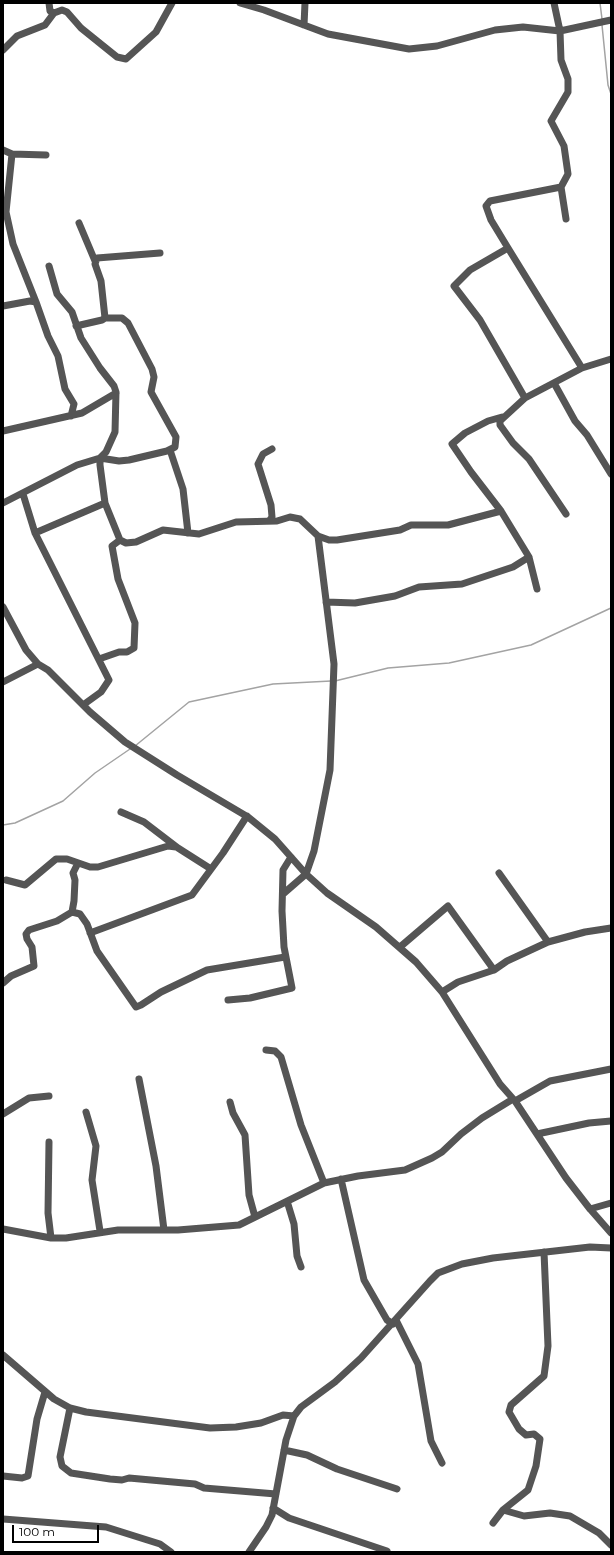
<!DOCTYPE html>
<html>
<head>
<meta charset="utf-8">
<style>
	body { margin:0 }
	#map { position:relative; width:614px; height:1555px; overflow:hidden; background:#fff; font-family:Montserrat,sans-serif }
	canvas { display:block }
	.frame { position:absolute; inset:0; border:4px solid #000; pointer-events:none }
	.scale { position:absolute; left:12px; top:1525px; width:87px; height:18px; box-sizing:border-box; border:2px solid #000; border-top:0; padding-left:5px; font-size:12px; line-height:14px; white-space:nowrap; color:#000; -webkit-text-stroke:3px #fff; paint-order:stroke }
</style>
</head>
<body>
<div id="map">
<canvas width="614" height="1555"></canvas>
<div class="frame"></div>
<div class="scale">100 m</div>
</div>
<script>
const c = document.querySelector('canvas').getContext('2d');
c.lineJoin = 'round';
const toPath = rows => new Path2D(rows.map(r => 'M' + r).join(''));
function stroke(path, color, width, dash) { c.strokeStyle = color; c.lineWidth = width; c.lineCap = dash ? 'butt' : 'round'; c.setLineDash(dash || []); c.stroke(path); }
stroke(toPath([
	[600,3,602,19],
	[602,25,608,85,611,94],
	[335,681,388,668,449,663,531,645,611,608],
	[135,746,189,702,273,684,331,681],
	[3,825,15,823,63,801,95,773,130,749]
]), '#a3a3a3', 1.5);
stroke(toPath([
	[49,3,50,11,54,13],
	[240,3,264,10,328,34,409,49,437,46,495,30,523,27,560,31,611,20],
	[554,3,560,31,561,60,568,79,568,92,551,121,564,146,568,174,561,187,566,219],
	[304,25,305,3],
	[3,50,17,36,45,25,54,13,62,10,67,12,81,28,117,57,126,59,156,32,172,3],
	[3,150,12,154],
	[561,187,490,201,486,206,491,220,508,248,582,368],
	[79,223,95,261],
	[508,248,470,270,454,286,480,320,525,398],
	[49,266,57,294,72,312,81,338,100,368,114,386,116,392,115,432,106,452,100,458,100,465,105,503,120,540,126,543,136,542,163,530,199,534,236,522,277,521,290,517,300,519,318,536,329,540,337,540,400,530,411,525,448,525,501,511,529,557,537,589],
	[36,302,13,244,6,212,12,154,46,155],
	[3,306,30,301,36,302,48,336,58,356,65,389,74,404,71,416],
	[76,326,102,320,105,318,101,281,95,264,97,258,160,253],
	[554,383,575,421,587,435,611,474],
	[3,431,82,413,116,393],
	[170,450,183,489,188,533],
	[23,494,35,533,109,680,101,692,83,705],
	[3,503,77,465,100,458,119,461,129,460,167,451,175,447,176,437,151,392,154,377,152,369,128,323,122,318,105,318],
	[501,511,471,472,452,444,465,433,488,421,502,417],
	[566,514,529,459,513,443,500,425,500,421,525,398,582,368,611,359],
	[269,521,272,517,271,505,258,464,263,454,272,449],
	[35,533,105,503],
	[326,602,355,603,395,596,419,587,462,584,513,567,529,557],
	[3,607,26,650,38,664,48,670,90,712,125,742,177,775,248,817,275,839,306,874,327,893,376,927,416,962,442,992,500,1084,515,1101,566,1178,590,1209,611,1233],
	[99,659,119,652,127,652,134,648,135,623,118,579,112,546,120,540],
	[3,682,38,664],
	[121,812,144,822,178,848,211,869],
	[499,873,548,942],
	[6,880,25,885,56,859,67,859,90,867,98,867,168,846,176,847],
	[283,894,306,874,314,851,330,770,334,664,318,536],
	[72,912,74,901,75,880,73,873,78,863],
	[90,933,192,895,223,853,247,816],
	[400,947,448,906,494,970],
	[3,983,11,976,34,966,32,947,27,939,26,934,29,930,57,921,72,912,80,914,87,924,97,951,136,1007,141,1005,161,992,207,970,285,957],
	[442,992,458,982,494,970,507,961,548,942,585,932,611,928],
	[228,1000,250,998,292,988,284,947,282,911,283,870,291,857],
	[266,1050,275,1051,281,1057,301,1125,324,1183],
	[139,1079,156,1166,164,1230],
	[515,1101,550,1081,611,1069],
	[230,1102,233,1113,245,1135,249,1195,255,1217],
	[86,1112,96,1146,92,1180,100,1231],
	[3,1114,29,1098,49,1096],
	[537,1134,589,1123,611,1121],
	[49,1142,48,1213,51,1238],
	[341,1179,364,1280,387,1320,393,1324],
	[287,1201,294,1224,297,1256,301,1267],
	[590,1209,611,1203],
	[3,1229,51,1238,66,1238,118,1230,178,1230,239,1225,324,1183,358,1176,405,1170,432,1158,442,1152,461,1134,482,1118,513,1099],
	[396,1320,418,1364,431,1441,442,1463],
	[3,1355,54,1399,70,1408,86,1412,210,1428,236,1427,261,1423,283,1415,294,1416],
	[70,1408,60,1457,62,1466,71,1473,110,1479,122,1480,129,1478,195,1484,204,1488,276,1494],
	[284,1450,307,1455,337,1469,397,1489],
	[3,1476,22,1478,28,1476,37,1419,45,1392],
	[273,1508,289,1518,387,1551],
	[503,1510,524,1516,550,1513,570,1516,599,1533,611,1545],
	[3,1519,106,1527,160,1544,171,1552],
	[493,1523,503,1510,528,1490,536,1466,540,1439,534,1434,526,1435,519,1429,509,1412,511,1405,544,1376,548,1346,544,1252],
	[249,1552,266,1527,272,1515,286,1440,294,1416,301,1407,335,1382,361,1358,430,1281,438,1273,462,1264,493,1258,590,1247,611,1248]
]), '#555', 7);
</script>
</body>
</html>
